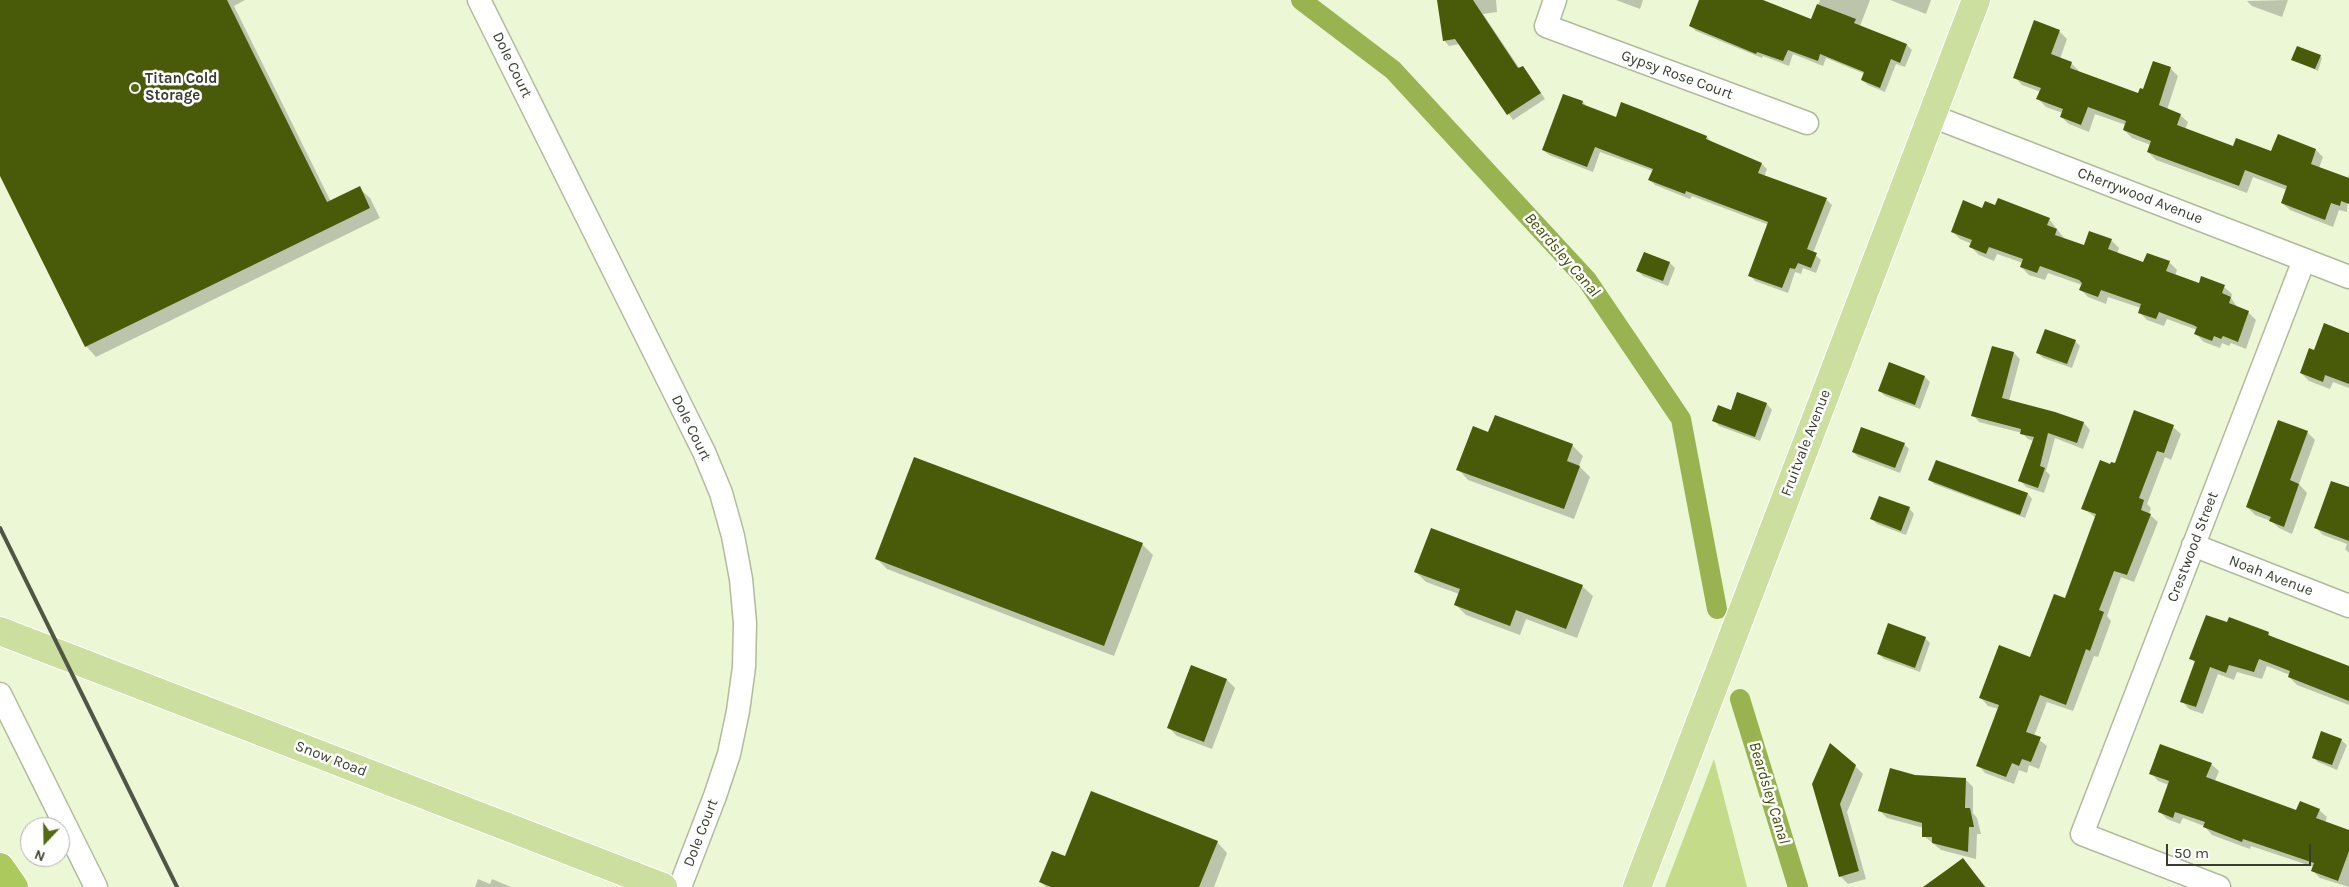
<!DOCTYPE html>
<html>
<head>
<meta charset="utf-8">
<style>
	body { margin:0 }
	#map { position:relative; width:2349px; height:887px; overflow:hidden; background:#ecf7d6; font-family:Karla,sans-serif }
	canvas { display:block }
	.north { position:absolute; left:20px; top:817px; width:50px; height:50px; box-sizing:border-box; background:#fff; border:1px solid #afb1ac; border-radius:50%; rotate:201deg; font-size:14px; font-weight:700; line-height:20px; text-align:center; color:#383d30 }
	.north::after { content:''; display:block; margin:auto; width:18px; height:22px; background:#556915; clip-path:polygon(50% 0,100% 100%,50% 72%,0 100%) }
	.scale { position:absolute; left:2166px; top:844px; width:145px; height:22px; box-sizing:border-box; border:2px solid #383d30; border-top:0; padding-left:6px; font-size:15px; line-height:18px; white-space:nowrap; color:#383d30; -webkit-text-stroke:4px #fff; paint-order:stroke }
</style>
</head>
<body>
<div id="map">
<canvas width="2349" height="887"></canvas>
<div class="north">N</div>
<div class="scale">50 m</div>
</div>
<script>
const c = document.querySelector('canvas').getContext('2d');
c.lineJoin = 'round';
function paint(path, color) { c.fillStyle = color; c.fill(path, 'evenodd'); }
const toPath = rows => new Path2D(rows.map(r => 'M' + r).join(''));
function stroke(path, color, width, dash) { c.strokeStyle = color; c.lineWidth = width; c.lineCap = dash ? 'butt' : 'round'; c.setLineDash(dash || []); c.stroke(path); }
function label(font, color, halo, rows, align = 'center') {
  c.font = font + ' Karla,sans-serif'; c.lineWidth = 5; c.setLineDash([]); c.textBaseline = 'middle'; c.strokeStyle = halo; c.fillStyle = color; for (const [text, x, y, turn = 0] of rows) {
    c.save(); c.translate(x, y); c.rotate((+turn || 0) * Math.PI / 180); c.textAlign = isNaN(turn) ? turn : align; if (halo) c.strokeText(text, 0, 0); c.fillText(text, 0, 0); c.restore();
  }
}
paint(toPath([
	[1714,759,1747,887,1665,887]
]), '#c4dc8a');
paint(toPath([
	[0,0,245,0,234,6,331,202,359,188,370,198,380,218,96,357,86,346,0,173],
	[1438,0,1496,0,1497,12,1483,14,1520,69,1522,67,1527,72,1545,99,1513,120,1460,44,1449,46,1444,40],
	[1616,0,1643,0,1640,9],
	[1700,0,1759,0,1812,21,1820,0,1870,0,1860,26,1907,45,1912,50,1905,67,1896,64,1885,92,1868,85,1862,80,1865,74,1826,58,1823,66,1793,54,1789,66,1763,56,1762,58,1696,31,1690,26],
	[1890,0,1931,0,1926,14],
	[2288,0,2282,17,2252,6,2247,1],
	[2059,31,2067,39,2060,59,2071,63,2079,71,2078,73,2139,95,2144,91,2154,63,2171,69,2178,76,2167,110,2180,115,2188,122,2185,130,2233,148,2272,152,2316,150,2323,157,2319,168,2347,179,2349,174,2347,212,2339,210,2333,227,2290,210,2282,203,2287,190,2253,177,2247,193,2156,160,2148,152,2151,145,2132,138,2124,130,2126,125,2095,114,2089,132,2069,124,2061,117,2063,113,2046,107,2038,99,2041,92,2022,85,2015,77],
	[2320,56,2322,58,2318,71,2293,60],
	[1563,95,1583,102,1588,108,1617,118,1707,137,1713,144,1762,164,1767,169,1764,177,1826,199,1832,205,1813,253,1821,260,1816,273,1803,268,1801,274,1795,272,1788,293,1755,281,1750,275,1769,225,1692,196,1690,199,1655,185,1650,180,1653,171,1600,152,1593,172,1549,155,1543,150],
	[1983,209,2049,219,2064,238,2085,247,2111,240,2119,248,2117,254,2144,264,2169,262,2177,270,2175,276,2200,285,2224,287,2232,294,2231,298,2238,308,2248,312,2256,320,2246,349,2231,343,2229,346,2222,343,2220,348,2204,342,2196,334,2197,330,2167,319,2164,326,2147,320,2139,312,2141,308,2108,297,2106,304,2088,297,2080,289,2082,285,2048,273,2045,280,2029,275,2021,267,2023,263,1997,254,1994,261,1979,255,1971,247,1972,244,1960,239,1952,231],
	[1670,263,1675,268,1668,286,1643,276,1638,271],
	[2349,334,2349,388,2333,382,2330,389,2309,381,2301,373,2314,352],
	[2075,341,2080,346,2072,368,2043,358,2038,353],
	[1993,347,2014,353,2020,359,2009,401,2054,413,2084,423,2090,430,2083,449,2055,438,2046,471,2050,475,2044,493,2026,487,2020,480,2034,441,2028,439,2022,433,1979,422,1973,415],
	[1890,364,1925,377,1930,382,1920,409,1885,396,1880,391],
	[1738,394,1767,404,1772,410,1760,441,1719,426,1714,420,1732,411],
	[2173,427,2181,434,2171,460,2165,457,2147,504,2151,508,2149,514,2158,522,2134,582,2121,577,2107,616,2111,621,2098,657,2094,656,2073,711,2047,702,2034,736,2047,746,2039,769,2029,765,2027,773,2019,770,2014,784,1985,773,1978,765,1999,709,1988,706,1981,698,2031,658,2066,599,2096,518,2083,508,2111,466],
	[2307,432,2315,440,2299,484,2307,493,2292,534,2279,528,2271,521,2255,515,2247,507],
	[1489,433,1572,445,1583,456,1579,466,1590,477,1574,519,1468,480,1458,469],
	[1904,444,1909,449,1900,473,1858,457,1853,452],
	[1930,480,2028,494,2032,499,2025,518,1934,484],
	[2349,488,2349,553,2345,549,2347,544,2323,535,2315,527],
	[1909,508,1914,514,1906,535,1877,524,1872,519],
	[1142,544,1153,555,1114,656,887,569,877,559],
	[1416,572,1582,586,1593,596,1577,638,1526,619,1520,635,1466,615,1455,604,1459,594,1426,582],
	[2228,624,2268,633,2273,639,2349,667,2349,705,2297,685,2289,677,2290,675,2267,666,2262,679,2237,672,2234,680,2218,674,2203,714,2189,709,2182,701,2196,663,2191,659],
	[1925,638,1930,643,1920,672,1884,659,1879,654],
	[1192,667,1227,680,1235,688,1212,749,1177,736,1169,728],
	[2341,740,2347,745,2337,770,2318,762,2313,757],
	[2211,764,2219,771,2215,781,2297,811,2319,810,2327,817,2325,823,2349,832,2349,887,2320,878,2313,871,2314,867,2251,846,2250,849,2212,835,2204,826,2183,818,2180,824,2167,819,2160,812,2169,785,2158,781,2151,773],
	[1855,766,1863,774,1847,812,1866,879,1848,884,1840,876,1813,784],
	[1915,776,1965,779,1973,787,1973,813,1977,818,1981,834,1977,834,1976,859,1941,850,1924,836,1924,828,1887,818,1879,810],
	[1217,842,1227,853,1214,887,1046,887,1041,882],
	[1963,859,1986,887,1925,887],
	[478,879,490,884,492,879,511,887,475,887]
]), '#0003');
stroke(toPath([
	[1301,0,1393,70,1587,280,1681,419,1717,609],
	[1740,699,1798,887]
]), '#99b351', 20);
paint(toPath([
	[0,0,227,0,327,202,360,186,370,208,85,347,0,176],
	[1437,0,1473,0,1518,68,1523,66,1541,93,1507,115,1455,39,1443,41],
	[1699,0,1763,0,1811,19,1817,4,1856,19,1854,23,1907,44,1900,63,1891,59,1880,88,1861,80,1864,72,1820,54,1818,61,1788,50,1783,61,1757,52,1756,54,1689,26],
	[2034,20,2060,30,2051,54,2072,62,2070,68,2138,93,2140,88,2143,89,2153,61,2171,67,2159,105,2181,114,2177,125,2233,146,2236,138,2271,151,2278,134,2316,149,2311,164,2349,178,2349,204,2341,201,2340,206,2331,203,2325,220,2281,203,2287,186,2245,170,2239,186,2147,152,2151,141,2123,130,2126,121,2088,107,2081,125,2060,117,2063,109,2036,99,2041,88,2013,78],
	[2297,46,2321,55,2315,69,2291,60],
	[1563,94,1583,101,1582,104,1616,117,1621,102,1642,110,1707,136,1706,139,1762,163,1758,173,1827,198,1807,249,1817,253,1811,268,1798,263,1795,269,1790,268,1782,288,1748,276,1768,222,1686,191,1685,194,1648,180,1653,169,1595,147,1587,167,1542,150],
	[1998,198,2050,218,2047,225,2057,229,2055,235,2084,245,2089,231,2112,239,2108,249,2143,262,2147,253,2170,261,2166,271,2199,283,2201,276,2225,285,2222,293,2231,297,2229,303,2249,311,2238,342,2223,336,2221,339,2214,336,2212,341,2194,334,2197,327,2193,325,2159,312,2156,319,2138,313,2141,304,2101,290,2098,297,2079,290,2082,283,2079,280,2040,266,2037,273,2020,267,2023,259,1989,247,1986,254,1969,247,1972,240,1951,232,1963,200,1982,208,1985,201,1995,205],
	[1644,252,1670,262,1663,281,1636,271],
	[2324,323,2349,333,2349,384,2325,375,2323,382,2300,373,2309,348,2314,350],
	[2045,329,2076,340,2067,364,2036,353],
	[1992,346,2014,352,2002,398,2055,412,2084,422,2077,443,2048,433,2040,466,2045,468,2038,488,2018,481,2034,437,2020,434,2021,429,1971,416],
	[1889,362,1925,376,1915,405,1878,391],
	[1737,392,1767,403,1755,437,1712,421,1718,405,1731,410],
	[2134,410,2174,425,2164,453,2157,451,2139,498,2144,500,2141,510,2151,514,2127,575,2114,571,2099,610,2104,612,2090,651,2086,649,2066,705,2040,695,2026,732,2041,737,2031,762,2022,759,2019,766,2012,763,2006,777,1976,766,1999,705,1979,698,1999,645,2030,657,2054,594,2065,598,2096,514,2081,509,2100,460,2110,464,2111,462,2115,463],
	[1495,415,1573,444,1567,461,1580,466,1564,509,1456,470,1473,426,1488,432],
	[2278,420,2308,431,2290,480,2299,484,2284,527,2269,521,2271,517,2246,507],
	[1861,427,1905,443,1895,468,1852,452],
	[914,457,1143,543,1104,646,875,559],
	[1936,460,2028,493,2020,515,1928,480],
	[2331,481,2349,487,2349,541,2314,528],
	[1879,496,1910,507,1901,531,1870,519],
	[1431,528,1583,585,1566,629,1516,610,1510,626,1454,605,1460,589,1414,572],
	[2206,615,2227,622,2229,617,2269,632,2268,635,2349,666,2349,701,2288,677,2290,671,2259,659,2254,672,2229,665,2226,673,2210,667,2196,707,2180,702,2195,661,2189,659],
	[1888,623,1926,637,1915,668,1877,654],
	[1191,665,1227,679,1204,742,1167,728],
	[2321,731,2342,739,2332,765,2312,758],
	[1830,743,1856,765,1840,804,1859,871,1839,877,1812,784],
	[2160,744,2212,763,2206,777,2296,810,2300,801,2320,809,2316,818,2349,830,2349,851,2338,881,2311,871,2314,863,2243,839,2242,842,2203,827,2205,822,2175,812,2173,818,2158,812,2169,781,2149,774],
	[1890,768,1915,775,1966,778,1965,808,1970,808,1974,827,1969,827,1968,852,1932,843,1932,837,1922,837,1922,823,1878,811],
	[1091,791,1218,841,1199,887,1051,887,1039,882,1052,851,1065,856],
	[1963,858,1985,887,1923,887,1948,869]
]), '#495b08');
const minor = toPath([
	[479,0,704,452,721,493,733,536,741,579,745,623,744,667,738,711,729,754,715,796,680,887],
	[1555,0,1546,26,1807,123],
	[1932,116,2349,277],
	[2193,545,2349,606],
	[0,694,96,887],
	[2219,887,2082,834,2304,260]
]);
const major = toPath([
	[0,631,663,887],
	[1637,887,1976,0]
]);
const highway = toPath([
	[0,867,14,887]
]);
stroke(minor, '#b1bb9c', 25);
stroke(major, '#fff', 30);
stroke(highway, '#fff', 30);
stroke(minor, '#fff', 22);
stroke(major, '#cddf9e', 28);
stroke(highway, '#acc95d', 28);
stroke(toPath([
	[0,528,177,887]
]), '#505646', 4);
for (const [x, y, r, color] of [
	[135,88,5,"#556915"]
]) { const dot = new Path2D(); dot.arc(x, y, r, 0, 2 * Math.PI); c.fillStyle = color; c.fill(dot); stroke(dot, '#fff', 2); }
label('15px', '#383d30', '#fff', [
	["Dole Court",512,65,64],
	["Gypsy Rose Court",1677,75,20],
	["Cherrywood Avenue",2140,196,21],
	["Dole Court",691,428,64],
	["Fruitvale Avenue",1806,443,-69],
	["Crestwood Street",2193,547,-69],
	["Noah Avenue",2271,576,21],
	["Snow Road",331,759,21],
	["Dole Court",701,833,-69]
]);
label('bold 15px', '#383d30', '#fff', [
	["Titan Cold",145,79],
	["Storage",145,96]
], 'left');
label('italic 16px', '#3c4c00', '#fff', [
	["Beardsley Canal",1562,255,49],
	["Beardsley Canal",1769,793,73]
]);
</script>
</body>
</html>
